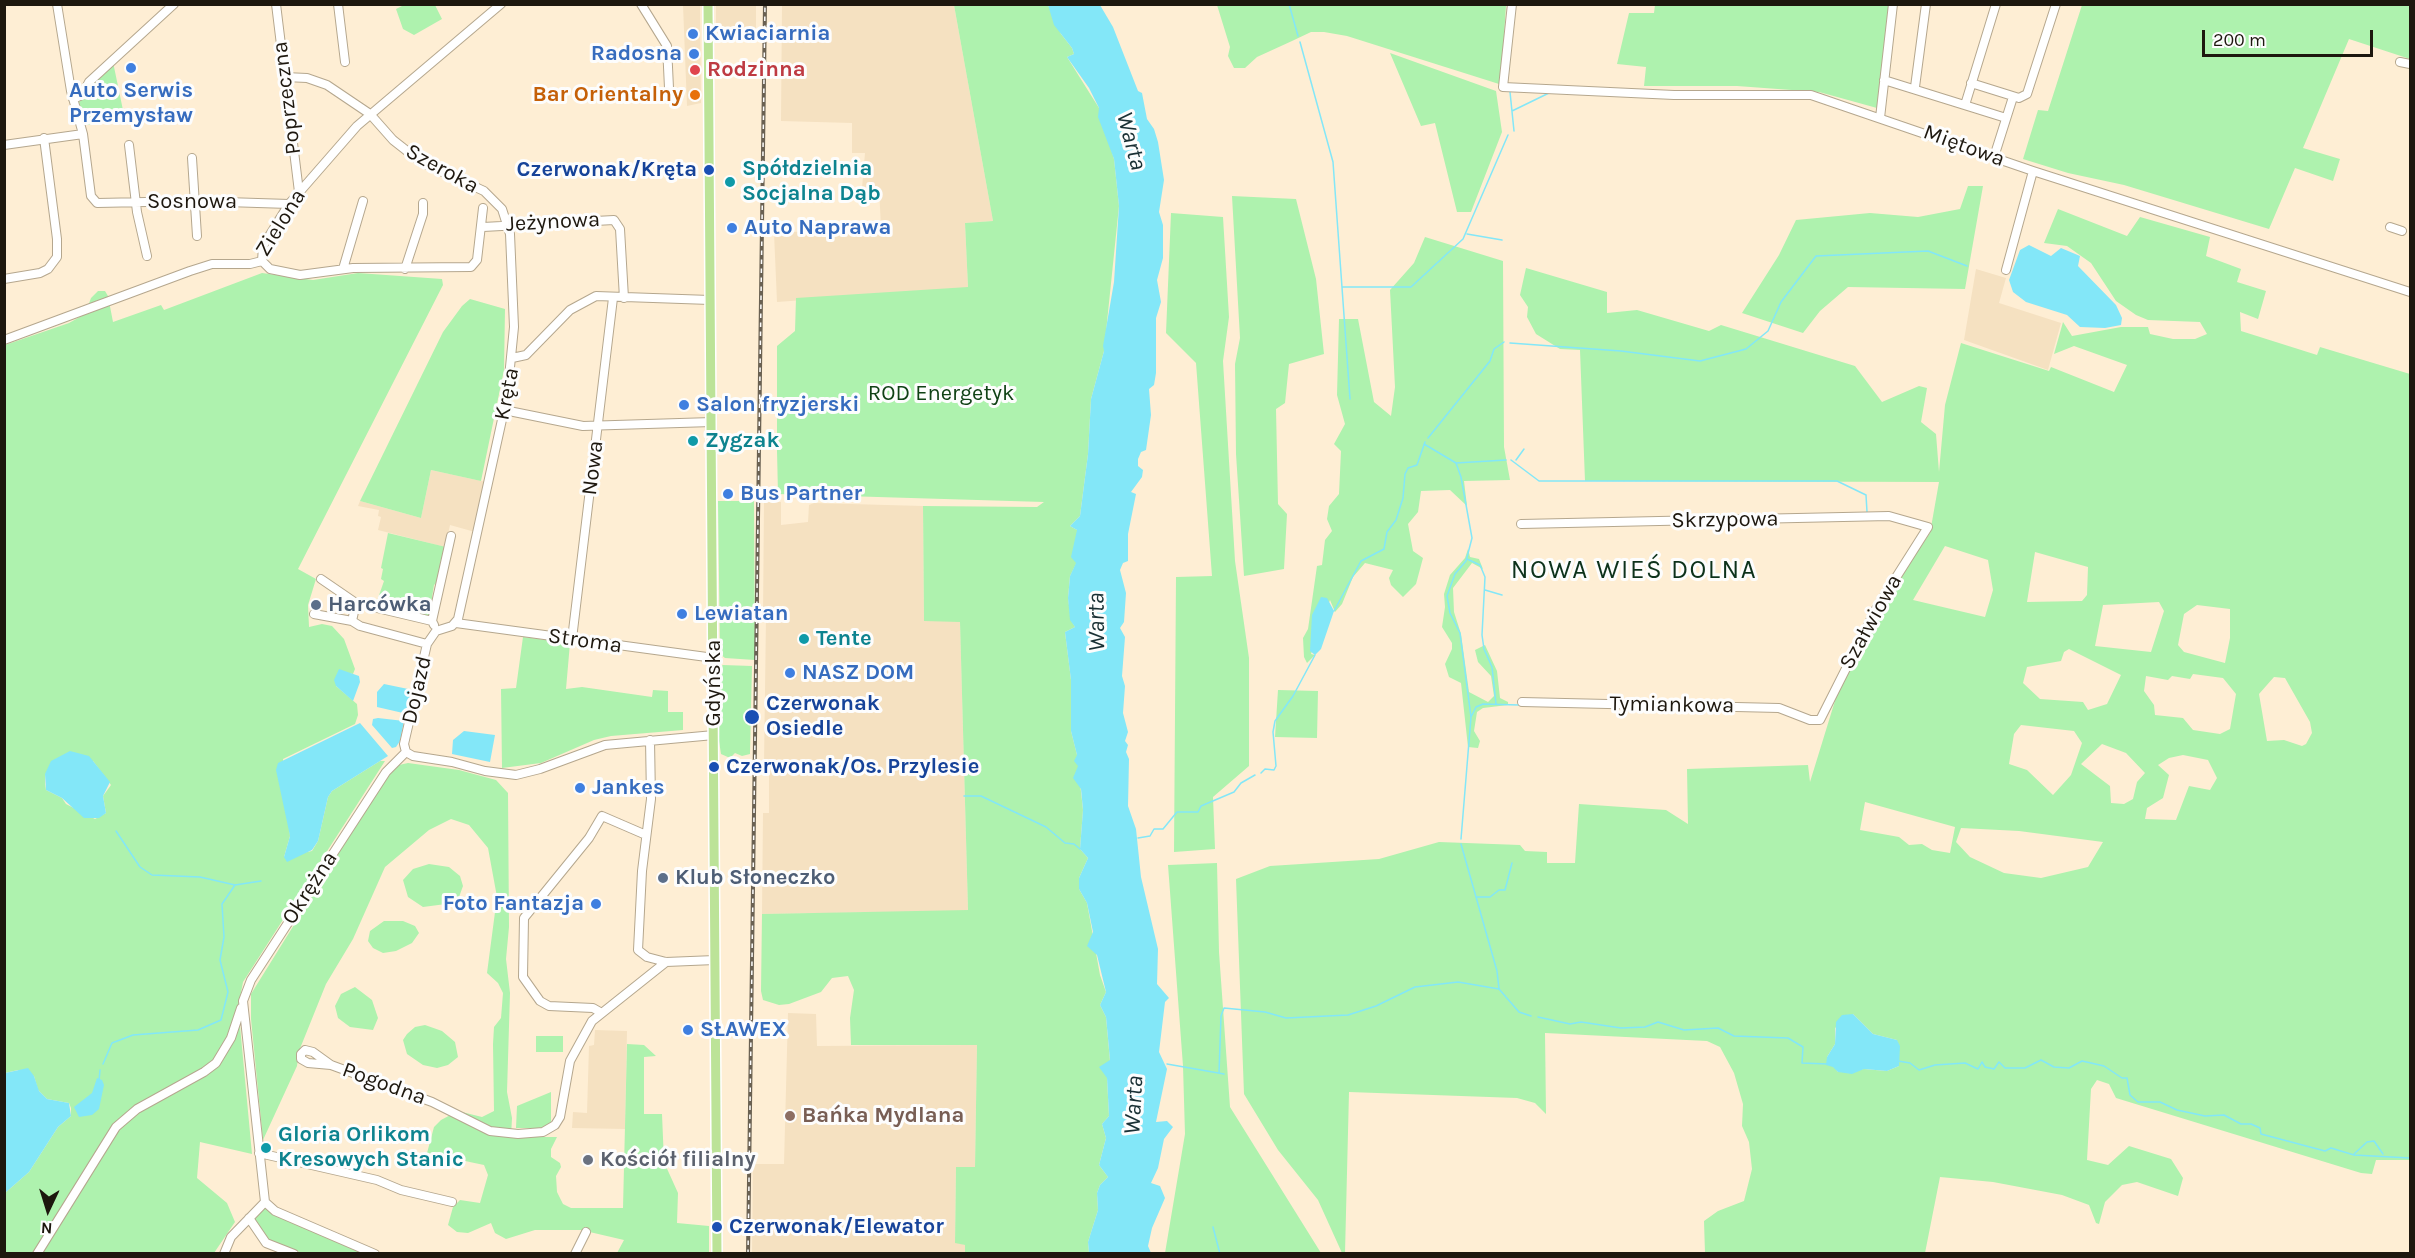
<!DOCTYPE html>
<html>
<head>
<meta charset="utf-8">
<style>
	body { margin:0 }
	#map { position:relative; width:2415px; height:1258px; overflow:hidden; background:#feeed4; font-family:Karla,sans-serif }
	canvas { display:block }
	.frame { position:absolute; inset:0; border:6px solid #1d170e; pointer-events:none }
	.north { position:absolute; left:18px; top:1180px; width:60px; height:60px; -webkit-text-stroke:4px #fdfdfd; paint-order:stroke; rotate:184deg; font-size:16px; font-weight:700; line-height:24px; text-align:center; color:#1d170e }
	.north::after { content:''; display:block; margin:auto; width:21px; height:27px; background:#1d170e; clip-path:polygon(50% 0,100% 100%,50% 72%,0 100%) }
	.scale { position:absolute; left:2202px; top:30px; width:171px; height:27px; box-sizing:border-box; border:3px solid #1d170e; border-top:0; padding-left:8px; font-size:18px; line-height:21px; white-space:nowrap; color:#1d170e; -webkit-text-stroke:4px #fdfdfd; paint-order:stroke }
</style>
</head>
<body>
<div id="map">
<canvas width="2415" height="1258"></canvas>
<div class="frame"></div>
<div class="north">N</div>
<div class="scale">200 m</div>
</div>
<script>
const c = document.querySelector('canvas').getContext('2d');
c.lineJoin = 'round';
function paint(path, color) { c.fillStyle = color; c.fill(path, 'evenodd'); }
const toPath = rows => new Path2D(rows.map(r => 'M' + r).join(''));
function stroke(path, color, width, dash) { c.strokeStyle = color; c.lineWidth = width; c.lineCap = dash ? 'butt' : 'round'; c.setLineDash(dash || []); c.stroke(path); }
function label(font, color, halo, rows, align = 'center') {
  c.font = font + ' Karla,sans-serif'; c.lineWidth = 6; c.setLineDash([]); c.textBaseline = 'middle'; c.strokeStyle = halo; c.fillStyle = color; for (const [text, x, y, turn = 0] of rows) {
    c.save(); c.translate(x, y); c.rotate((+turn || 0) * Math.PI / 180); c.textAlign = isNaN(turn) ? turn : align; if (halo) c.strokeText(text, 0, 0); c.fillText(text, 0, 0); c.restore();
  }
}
paint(toPath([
	[683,5,700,5,701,103,687,106],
	[716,5,756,5,756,40,716,41],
	[782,5,954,5,993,221,965,223,968,288,777,302,774,233,881,227,879,188,862,188,865,153,852,153,852,123,781,121],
	[1976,269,2006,278,1999,303,2061,323,2048,370,1964,340],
	[431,470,486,482,475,532,450,525,445,547,378,530,381,517,378,516,379,510,358,506,360,501,421,518],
	[764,502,781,502,781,525,808,522,809,505,814,503,923,506,924,621,960,621,968,911,762,914,763,813,769,813,769,764,764,764,766,617,763,616],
	[788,1013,816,1014,817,1046,977,1045,975,1167,956,1167,955,1242,965,1245,965,1253,752,1254,753,1164,784,1164],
	[595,1030,627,1031,625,1129,572,1128,573,1112,587,1113,589,1046,594,1045]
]), '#f5e1c1');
paint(toPath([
	[406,4,435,5,442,19,414,35,403,29,396,9],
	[954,5,1048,5,1061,34,1072,48,1074,54,1067,57,1099,108,1114,159,1119,206,1104,351,1091,399,1088,454,1080,516,1070,526,1077,530,1077,562,1070,576,1068,598,1071,620,1075,627,1065,632,1071,680,1071,731,1077,755,1083,810,1080,849,1088,858,1079,878,1079,889,1087,903,1100,975,1106,992,1100,1005,1106,1017,1110,1061,1107,1078,1109,1116,1102,1124,1106,1138,1099,1165,1108,1177,1100,1185,1097,1193,1098,1210,1088,1242,1089,1253,965,1253,965,1245,955,1243,956,1167,975,1167,977,1045,851,1045,850,1018,854,990,848,976,832,978,821,992,789,1004,779,1005,763,1000,761,991,762,914,968,910,960,622,924,621,923,506,1037,507,1044,502,778,494,777,451,777,346,795,331,796,298,968,287,965,223,993,221],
	[1217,5,1506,5,1501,83,1499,84,1347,36,1324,32,1311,32,1292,41,1257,57,1245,68,1234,68,1228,56,1230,47],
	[1655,5,1889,5,1877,108,1819,92,1737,86,1644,86,1646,67,1617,64,1629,13,1654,13],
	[2082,5,2410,5,2410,59,2349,39,2303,148,2340,159,2333,181,2295,168,2269,229,2124,185,2068,173,2023,159,2038,110,2048,111],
	[1390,53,1496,91,1502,132,1471,212,1457,212,1435,123,1421,126],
	[113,62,124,115,107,116,107,122,86,125,79,102,91,83],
	[1968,186,1983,186,1965,289,1848,287,1820,311,1803,333,1742,313,1779,255,1796,220,1870,213,1918,217,1960,209],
	[1232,196,1296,199,1316,279,1324,354,1289,364,1285,403,1276,409,1278,504,1287,514,1284,569,1244,576,1236,454,1235,364,1240,338],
	[2058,209,2127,236,2140,217,2210,237,2206,256,2241,269,2237,282,2266,291,2258,319,2240,312,2241,331,2317,355,2320,347,2410,374,2410,1160,2376,1160,2372,1174,2361,1173,2116,1098,2109,1084,2097,1080,2091,1089,2087,1160,2108,1165,2129,1146,2171,1159,2183,1178,2178,1196,2137,1182,2122,1185,2105,1202,2099,1224,2096,1223,2089,1205,2062,1195,1993,1182,1940,1177,1925,1253,1705,1253,1704,1221,1718,1211,1744,1201,1752,1169,1749,1142,1742,1126,1743,1104,1734,1073,1720,1047,1707,1041,1545,1033,1546,1114,1535,1103,1517,1098,1349,1092,1345,1253,1342,1253,1318,1200,1278,1150,1244,1094,1236,879,1270,866,1379,859,1439,842,1520,845,1525,851,1547,852,1547,863,1575,863,1579,804,1666,810,1688,824,1687,769,1808,765,1810,782,1842,678,1881,605,1930,533,1939,482,1585,481,1580,350,1560,349,1536,334,1527,317,1528,307,1520,295,1526,268,1607,292,1607,313,1637,310,1709,331,1721,325,1855,366,1882,402,1919,386,1927,388,1921,422,1936,434,1939,472,1945,405,1961,343,2049,371,2051,367,2114,392,2127,365,2074,346,2054,354,2063,322,2072,336,2121,327,2148,327,2150,334,2173,339,2195,339,2207,334,2200,322,2148,320,2136,315,2116,301,2091,263,2067,246,2044,243],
	[1945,546,1988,560,1993,590,1985,617,1913,600],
	[2035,552,2088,567,2087,595,2082,601,2027,602],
	[2159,602,2164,611,2151,652,2095,646,2103,605],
	[2197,605,2230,609,2230,638,2225,663,2184,652,2178,645,2184,614],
	[2069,649,2121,675,2107,704,2088,710,2083,702,2040,699,2023,683,2027,667,2061,661,2064,652],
	[2193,674,2223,678,2236,694,2230,729,2220,734,2193,730,2183,718,2155,715,2154,705,2144,691,2146,676,2168,680,2172,676,2190,679],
	[2274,677,2285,678,2310,722,2312,733,2306,744,2302,746,2284,740,2267,741,2259,694],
	[2021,725,2074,731,2082,743,2071,775,2053,795,2027,770,2009,764,2014,734],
	[2102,744,2126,753,2145,773,2137,782,2133,799,2124,804,2111,803,2110,786,2081,764],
	[2183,755,2208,760,2217,778,2210,790,2189,786,2176,820,2145,819,2147,808,2163,798,2169,775,2158,765,2169,758],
	[1865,802,1955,827,1950,853,1932,850,1922,844,1909,845,1899,837,1860,830],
	[1961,828,2019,831,2103,842,2088,867,2041,878,2004,873,1970,857,1956,842],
	[1853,1014,1873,1034,1897,1040,1899,1066,1887,1071,1864,1069,1838,1072,1827,1057,1835,1044,1835,1028],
	[1171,213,1223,217,1229,317,1223,361,1235,561,1249,658,1249,766,1213,797,1215,849,1174,852,1176,577,1212,576,1196,363,1166,333],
	[1425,237,1503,261,1504,447,1510,480,1464,481,1467,506,1450,490,1421,491,1418,512,1408,524,1413,551,1423,558,1416,584,1403,597,1391,585,1389,578,1393,570,1365,563,1353,577,1342,604,1335,612,1330,600,1311,654,1315,655,1307,663,1304,657,1303,638,1308,629,1317,566,1322,565,1325,540,1332,531,1327,519,1329,506,1339,494,1341,451,1334,444,1345,424,1337,395,1339,319,1358,319,1374,402,1391,416,1395,387,1390,290,1414,263],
	[262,273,313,280,358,273,442,279,443,285,298,569,316,579,308,605,309,627,322,624,332,626,344,639,355,669,353,674,348,673,336,686,357,704,358,715,355,724,283,759,290,836,284,857,312,851,318,841,328,797,332,791,380,761,385,761,243,982,239,1003,240,1026,252,1154,200,1142,197,1178,227,1203,235,1222,214,1253,5,1254,5,1193,29,1172,58,1127,71,1116,71,1108,69,1103,47,1099,38,1090,34,1076,18,1070,5,1073,5,345,69,323,85,314,91,298,98,291,105,291,108,296,113,322,161,305,164,310],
	[93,761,111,785,103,796,106,813,95,819,66,804,62,798,46,790,45,784,45,774],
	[470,299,505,309,504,370,481,481,431,470,421,518,360,501,443,332,462,306],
	[718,501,754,501,755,660,725,658,720,654],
	[388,533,446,547,437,582,434,585,429,616,377,601,384,581,381,579,383,569,381,568],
	[1468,549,1470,557,1479,559,1483,569,1472,563,1453,588,1454,612,1461,634,1469,692,1488,702,1494,696,1491,676,1478,662,1475,650,1485,645,1497,671,1500,698,1508,702,1508,705,1483,708,1477,712,1474,731,1480,741,1478,748,1468,747,1461,683,1449,677,1445,664,1452,649,1452,643,1442,627,1445,607,1444,594,1450,575,1465,558],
	[523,637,570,643,566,689,582,687,652,697,653,690,668,691,668,712,683,712,683,730,611,736,594,740,541,763,502,768,501,689,516,688],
	[723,665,752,666,750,754,742,756,735,753,730,758,721,754,719,741,720,667],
	[1278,690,1318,691,1317,738,1275,737],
	[408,763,459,770,496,780,508,793,509,927,506,959,510,993,507,1092,512,1118,511,1137,557,1137,551,1149,551,1157,560,1163,561,1167,556,1176,557,1192,563,1204,571,1208,623,1208,627,1044,644,1045,656,1056,644,1057,644,1114,662,1114,664,1162,678,1193,677,1223,709,1226,709,1253,617,1253,624,1240,581,1230,535,1230,506,1239,495,1233,491,1223,468,1233,457,1232,448,1225,453,1207,460,1200,480,1203,488,1175,484,1165,427,1153,434,1127,441,1120,458,1111,482,1117,494,1111,493,1044,494,1027,501,1018,503,993,498,983,487,973,497,897,488,848,469,825,451,819,429,830,385,867,353,939,326,984,299,1051,297,1066,263,1140,251,1019,251,994,386,777,399,765],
	[1217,863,1219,952,1230,1107,1321,1253,1165,1253,1185,1134,1183,1066,1168,865],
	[429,864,449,867,460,876,463,886,459,897,446,904,423,907,408,897,403,880,413,869],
	[384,921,403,921,415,926,419,933,412,943,396,951,383,953,373,948,368,941,370,931],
	[355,987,372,1000,378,1018,373,1030,350,1027,338,1018,335,1006,341,994],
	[425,1025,442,1031,455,1042,458,1057,448,1065,437,1068,423,1065,407,1054,403,1040,407,1034,415,1027],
	[536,1036,563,1036,563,1052,536,1052],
	[551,1092,551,1123,543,1128,516,1128,517,1106],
	[261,1209,267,1209,370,1253,303,1253,270,1243,254,1220]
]), '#aef2ae');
paint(toPath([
	[1048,5,1100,5,1113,27,1138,91,1142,93,1147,119,1154,129,1158,142,1164,180,1159,212,1163,225,1163,258,1157,280,1161,302,1156,318,1156,373,1154,385,1149,389,1151,415,1146,450,1141,452,1138,459,1138,466,1143,470,1142,477,1131,492,1136,494,1128,534,1128,561,1123,563,1120,570,1126,593,1124,622,1120,628,1125,637,1122,676,1125,686,1123,713,1128,732,1125,741,1128,745,1126,752,1129,759,1128,806,1136,829,1141,877,1158,949,1157,984,1169,998,1165,1002,1159,1052,1167,1069,1156,1122,1167,1121,1173,1127,1164,1139,1158,1168,1151,1183,1160,1186,1165,1198,1152,1228,1148,1246,1151,1253,1089,1253,1088,1242,1098,1210,1097,1193,1100,1185,1108,1177,1099,1165,1106,1138,1102,1124,1109,1116,1107,1078,1099,1067,1110,1060,1106,1017,1100,1005,1106,992,1097,955,1087,946,1093,932,1087,903,1079,889,1079,878,1088,858,1080,849,1083,810,1081,789,1073,778,1078,766,1074,761,1077,755,1071,731,1071,680,1065,632,1075,627,1070,620,1068,598,1070,576,1076,563,1071,557,1077,530,1070,526,1080,516,1088,454,1091,399,1104,351,1103,346,1114,282,1119,206,1114,159,1098,117,1099,108,1089,88,1067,57,1074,54,1072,48,1054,25],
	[2029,245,2051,256,2061,248,2080,256,2078,266,2116,305,2122,318,2121,325,2105,328,2080,327,2067,315,2026,302,2013,292,2009,280,2020,250],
	[1321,597,1327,598,1334,611,1321,649,1315,655,1310,651,1312,615],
	[339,669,359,676,360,682,353,701,336,686,334,680],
	[384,684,413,690,408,710,403,713,377,707,377,692],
	[378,718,404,721,400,741,396,747,392,748,372,725,373,719],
	[360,723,388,756,332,791,328,797,318,841,312,850,287,862,284,857,290,836,276,770,278,763],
	[464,731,495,735,490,762,452,754,453,740],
	[70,751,89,756,110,782,103,796,106,813,99,818,84,818,62,798,46,790,45,774,51,761],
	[1853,1014,1873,1034,1897,1040,1900,1046,1899,1066,1887,1071,1864,1069,1852,1074,1838,1072,1833,1067,1826,1065,1827,1057,1835,1044,1836,1022,1842,1015],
	[28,1068,34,1076,39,1091,47,1099,69,1103,71,1116,58,1127,29,1172,5,1193,5,1073],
	[97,1078,102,1080,104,1085,99,1109,92,1115,79,1117,74,1107,92,1093]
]), '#83e7f8');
stroke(toPath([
	[1289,4,1298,36],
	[1300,42,1333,162,1350,399],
	[1510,92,1514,131],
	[1512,111,1549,93],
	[1467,234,1502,240],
	[1342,287,1411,287,1463,239,1508,135],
	[1510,343,1621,351,1700,361,1746,349,1768,331,1781,302,1816,256,1928,251,1967,266],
	[1428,438,1490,361,1494,349,1504,342],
	[1424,444,1456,463,1461,477,1472,538,1466,561,1455,574,1447,596,1450,613,1460,633,1471,717,1461,839],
	[1511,460,1539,481,1837,481,1866,495,1867,512],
	[1516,460,1524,449],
	[1456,463,1506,460],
	[1467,559,1480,565,1485,577,1482,635,1484,649,1492,667,1496,704],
	[1485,590,1502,595],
	[1334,611,1361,561,1384,549,1387,532,1396,520,1403,498,1405,474,1408,468,1417,465,1425,442],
	[1471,717,1476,707,1483,704,1519,705],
	[1261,773,1265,769,1274,770,1276,766,1273,732,1275,721,1293,696,1315,655],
	[964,796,981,796,1046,827,1065,843,1074,844,1080,849],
	[116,831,140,867,152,875,200,877,235,885],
	[1138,838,1150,836,1154,829,1163,829,1177,812,1198,812,1201,806,1234,792,1241,783,1255,775],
	[1461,844,1497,971,1499,989,1519,1012,1531,1016],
	[1477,897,1490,897,1499,890,1505,890,1512,863],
	[1538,1017,1570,1024,1581,1022,1621,1028,1645,1027,1658,1022,1684,1030,1718,1028,1734,1036,1788,1038,1803,1047,1802,1063,1828,1064],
	[1898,1061,1910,1063,1919,1070,1935,1065,1965,1063,1978,1069,1982,1062,1985,1067,1994,1069,1999,1062,2005,1068,2025,1068,2041,1060,2054,1067,2069,1068,2082,1061,2091,1063,2104,1066,2122,1078,2127,1078,2130,1095,2138,1102,2160,1102,2177,1110,2205,1116,2224,1115,2241,1124,2251,1124,2260,1128,2261,1134,2325,1151,2331,1148,2354,1155,2410,1158],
	[103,1064,112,1043,133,1035,198,1030,221,1020,228,992,220,960,224,937,222,904,235,885,261,881],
	[1167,1064,1224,1074],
	[1219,1073,1221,1016,1224,1008,1265,1012,1286,1018,1348,1015,1376,1006,1415,987,1458,982,1499,989],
	[99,1081,100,1070],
	[2354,1154,2367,1142,2374,1141,2383,1154],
	[1213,1227,1220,1254]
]), '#83e7f8', 1.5);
const minor = toPath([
	[276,4,299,192],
	[338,4,345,62],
	[641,4,667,46,669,88],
	[1512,4,1503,87,1674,95,1811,95,2033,171,2410,292],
	[2400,62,2410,64],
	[285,77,307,78,327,85,370,114,393,140,421,162,484,191,502,209,510,234,514,327,507,397,458,619,452,626,436,631,427,644,404,744,406,752],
	[1884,80,2006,118],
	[1971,83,2019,98,2027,94,2056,4],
	[1915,87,1926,4],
	[73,99,82,95,89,82,174,4],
	[1965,105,1996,4],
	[1880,118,1893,4],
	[83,134,91,196,97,203,195,201,289,204],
	[4,145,83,134,71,91,57,4],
	[129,145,137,212,147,256],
	[1994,157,2013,97],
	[192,158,197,236],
	[483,227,614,220,620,229,624,298],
	[2390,227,2402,231],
	[262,261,263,246,289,204,357,126,501,4],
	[262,261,270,269,300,275,353,268,471,267,477,260,483,208],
	[343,269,363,201],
	[405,269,423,214,423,203],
	[2006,270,2033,171],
	[4,279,40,273,48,269,57,257,57,239,44,138],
	[4,340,190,271,212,264,250,264,262,261],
	[512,358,526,355,570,310,596,296,710,300],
	[504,410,583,426,712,422],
	[1521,524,1889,516,1928,527,1876,609,1820,720,1810,720,1779,708,1522,702],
	[321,579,356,603,432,621],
	[314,614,352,621,360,626,427,644],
	[352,621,356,603],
	[456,623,714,658],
	[434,625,432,621,451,536],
	[572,639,613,298],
	[650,740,651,799,642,871,638,950,647,957,666,962,715,960],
	[406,752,413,756,452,762,485,771,516,775,540,769,605,745,714,735],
	[600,1012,593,1008,549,1006,540,1001,523,977,524,918,589,838,602,816,646,835],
	[331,1065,308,1063,301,1059,301,1054,305,1050,313,1052,331,1065,432,1102,490,1131,518,1134,543,1132,555,1125,560,1117,570,1061,592,1021,666,962],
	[259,1153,377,1180,401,1190,452,1202],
	[249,1218,266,1243,294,1254],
	[37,1254,116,1127,137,1109,204,1072,216,1063,231,1038,241,1008],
	[224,1254,231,1237,265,1202],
	[375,1254,275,1211,265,1202,243,1001,251,980,386,772,406,752],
	[575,1254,586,1232]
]);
const major = toPath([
	[708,4,717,1254]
]);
stroke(minor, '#b5a78e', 10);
stroke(major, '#fff', 12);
stroke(minor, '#fff', 8);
stroke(major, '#bce398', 9);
const rail = toPath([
	[748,1254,765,4]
]);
stroke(rail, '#6a6152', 4);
stroke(rail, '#fdfdfd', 1.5, [4.5]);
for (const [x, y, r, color] of [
	[693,34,6,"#3f7fe0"],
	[694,54,6,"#3f7fe0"],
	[131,68,6,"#3f7fe0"],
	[695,70,6,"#e0444e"],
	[695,95,6,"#e8710a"],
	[709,170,6,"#1a4fb4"],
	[730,182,6,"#0f9aa8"],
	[732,228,6,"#3f7fe0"],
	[684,405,6,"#3f7fe0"],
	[693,441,6,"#0f9aa8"],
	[728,494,6,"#3f7fe0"],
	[316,605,6,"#5c6f8a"],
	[682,614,6,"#3f7fe0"],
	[804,639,6,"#0f9aa8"],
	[790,673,6,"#3f7fe0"],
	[752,717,8,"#1a4fb4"],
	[714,767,6,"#1a4fb4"],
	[580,788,6,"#3f7fe0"],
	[663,878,6,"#5c6f8a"],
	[596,904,6,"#3f7fe0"],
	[688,1030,6,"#3f7fe0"],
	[790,1116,6,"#8d6e63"],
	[266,1148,6,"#0f9aa8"],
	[588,1160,6,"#6b7280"],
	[717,1227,6,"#1a4fb4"]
]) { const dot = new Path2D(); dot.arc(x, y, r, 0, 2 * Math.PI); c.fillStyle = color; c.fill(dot); stroke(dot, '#fdfdfd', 2); }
label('bold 22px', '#366cbe', '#fdfdfd', [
	["Kwiaciarnia",705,34],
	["Radosna",682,54,"right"],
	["Auto Serwis",131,91,"center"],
	["Przemysław",131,116,"center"],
	["Auto Naprawa",744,228],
	["Salon fryzjerski",696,405],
	["Bus Partner",740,494],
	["Lewiatan",694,614],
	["NASZ DOM",802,673],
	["Jankes",592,788],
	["Foto Fantazja",584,904,"right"],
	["SŁAWEX",700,1030]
], 'left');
label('bold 22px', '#be3a42', '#fdfdfd', [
	["Rodzinna",707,70]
], 'left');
label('bold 22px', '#c56008', '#fdfdfd', [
	["Bar Orientalny",683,95]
], 'right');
label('22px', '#1d170e', '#fdfdfd', [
	["Poprzeczna",287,98,-97],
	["Miętowa",1964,146,20],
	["Szeroka",442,169,29],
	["Sosnowa",192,202],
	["Jeżynowa",553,222,-3],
	["Zielona",281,223,-58],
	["Kręta",507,394,-79],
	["Nowa",593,468,-83],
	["Skrzypowa",1725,520,-1],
	["Szałwiowa",1871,622,-61],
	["Stroma",585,641,8],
	["Gdyńska",714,683,-90],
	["Dojazd",417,690,-77],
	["Tymiankowa",1672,705,1],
	["Okrężna",310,888,-57],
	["Pogodna",384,1084,20]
]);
label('bold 22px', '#0d838f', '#fdfdfd', [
	["Spółdzielnia",742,169],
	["Socjalna Dąb",742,194],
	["Zygzak",705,441],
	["Tente",816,639],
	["Gloria Orlikom",278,1135],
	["Kresowych Stanic",278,1160]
], 'left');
label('bold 22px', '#164399', '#fdfdfd', [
	["Czerwonak/Kręta",697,170,"right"],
	["Czerwonak",766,704],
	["Osiedle",766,729],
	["Czerwonak/Os. Przylesie",726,767],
	["Czerwonak/Elewator",729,1227]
], 'left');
label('22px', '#104215', '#fdfdfd', [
	["ROD Energetyk",941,394]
]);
label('bold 22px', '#4e5e75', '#fdfdfd', [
	["Harcówka",328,605],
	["Klub Słoneczko",675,878]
], 'left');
label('bold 22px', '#785e54', '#fdfdfd', [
	["Bańka Mydlana",802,1116]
], 'left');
label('bold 22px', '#5b616d', '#fdfdfd', [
	["Kościół filialny",600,1160]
], 'left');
label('italic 24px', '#193034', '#fdfdfd', [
	["Warta",1131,141,75],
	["Warta",1097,622,-91],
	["Warta",1134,1105,-87]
]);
c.letterSpacing = '1.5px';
label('26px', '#0d321b', '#fdfdfd', [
	["NOWA WIEŚ DOLNA",1634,571]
]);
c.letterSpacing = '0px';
</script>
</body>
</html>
